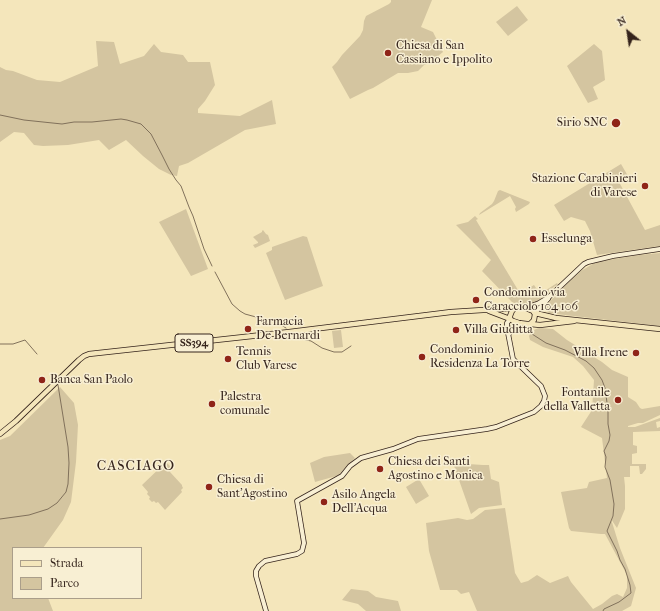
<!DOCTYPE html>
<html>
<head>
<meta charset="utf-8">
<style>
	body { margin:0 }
	#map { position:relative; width:660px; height:611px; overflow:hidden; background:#f4e6bb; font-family:"IM FELL French Canon",serif }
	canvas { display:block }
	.legend { position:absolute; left:12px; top:547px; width:130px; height:52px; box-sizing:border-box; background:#f8efd3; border:1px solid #aa9e8a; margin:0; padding:5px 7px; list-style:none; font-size:12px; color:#35241c }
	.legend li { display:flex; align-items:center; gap:8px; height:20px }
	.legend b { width:20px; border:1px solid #aa9e8a }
	.north { position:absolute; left:608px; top:12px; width:40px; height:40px; -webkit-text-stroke:3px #f8efd3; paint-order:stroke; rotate:330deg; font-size:11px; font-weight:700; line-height:16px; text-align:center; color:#35241c }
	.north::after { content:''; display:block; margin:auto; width:14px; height:18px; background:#35241c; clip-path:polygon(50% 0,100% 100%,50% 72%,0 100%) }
</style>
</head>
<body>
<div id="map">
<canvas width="660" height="611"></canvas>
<ul class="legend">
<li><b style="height:5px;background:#f4e6bb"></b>Strada</li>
<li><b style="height:11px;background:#d4c5a0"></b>Parco</li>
</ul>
<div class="north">N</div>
</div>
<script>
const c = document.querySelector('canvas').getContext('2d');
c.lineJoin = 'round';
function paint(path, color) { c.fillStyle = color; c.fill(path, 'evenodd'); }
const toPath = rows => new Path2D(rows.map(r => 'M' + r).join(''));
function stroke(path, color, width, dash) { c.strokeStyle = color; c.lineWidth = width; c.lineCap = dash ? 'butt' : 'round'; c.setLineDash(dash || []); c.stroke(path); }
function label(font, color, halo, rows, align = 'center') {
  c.font = font + ' "IM FELL French Canon",serif'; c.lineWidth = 3; c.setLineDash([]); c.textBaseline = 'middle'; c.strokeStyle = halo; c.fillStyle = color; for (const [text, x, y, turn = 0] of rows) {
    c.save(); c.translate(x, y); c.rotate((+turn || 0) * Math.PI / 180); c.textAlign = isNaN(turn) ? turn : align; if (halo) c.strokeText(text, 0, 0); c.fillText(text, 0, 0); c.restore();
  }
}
paint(toPath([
	[391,0,432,0,421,27,433,32,443,52,433,60,434,62,424,65,418,71,408,73,398,73,373,88,368,90,350,99,332,67,337,62,342,55,360,36,363,30,364,21,366,16,389,4,391,2],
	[517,6,528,20,508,36,496,22],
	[96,41,114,42,120,64,144,56,154,44,161,52,183,55,188,62,210,62,215,85,205,101,198,109,198,113,240,116,272,100,276,124,245,130,188,163,179,166,177,176,171,175,159,169,143,156,126,140,109,150,99,140,68,145,43,146,34,145,24,133,14,132,0,142,0,67,6,70,13,71,37,80,60,82,98,66],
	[594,44,602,51,605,80,593,87,598,99,588,103,567,66],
	[621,164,628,176,619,182,645,230,660,225,660,246,597,255,590,231,585,221,571,217,564,221,554,205],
	[500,190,530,202,529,204,516,212,515,209,516,207,510,196,479,215,480,213,492,204,494,201,498,191],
	[186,209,208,269,191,276,159,222],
	[475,216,478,219,476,220,518,290,521,289,522,292,534,285,540,294,557,283,558,285,555,286,540,300,533,303,526,305,517,304,512,302,482,271,491,260,456,225,468,222],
	[263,230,266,234,268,235,270,241,255,248,253,245,258,243,258,242,253,237,262,232,262,231],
	[303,236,307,237,323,286,285,300,266,253,272,250,272,247],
	[660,253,660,326,548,313,545,308,557,293,571,280,581,271,596,262,639,255],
	[539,328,553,329,567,340,602,362,612,370,628,377,628,397,636,402,640,408,642,409,660,406,660,415,643,423,638,423,628,426,628,427,635,427,660,418,660,421,656,422,657,428,660,427,660,431,633,432,633,445,637,446,637,453,632,454,632,464,646,464,646,469,642,474,640,474,639,466,630,466,630,477,624,477,625,486,625,509,617,528,611,519,620,548,636,588,631,606,622,611,544,611,544,610,544,611,477,611,469,592,461,594,457,590,440,590,429,551,426,523,458,518,467,520,473,519,485,510,505,508,515,573,521,583,528,581,537,575,550,583,568,576,571,582,593,609,602,604,612,596,617,594,623,597,627,588,627,575,605,534,601,534,571,531,569,528,561,492,587,488,589,482,607,478,602,438,581,427,592,410,594,380,583,366,573,357,543,347,530,340,529,336,531,331],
	[341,330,343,347,334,348,332,331],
	[60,387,74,403,78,425,76,462,71,502,63,520,43,548,13,548,13,598,48,598,53,611,0,611,0,440,10,436],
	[350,453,355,458,340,475,315,482,310,463,324,457],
	[166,462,172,468,170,472,182,485,182,486,183,488,181,490,182,492,165,510,158,502,156,503,154,501,152,502,149,499,150,497,147,494,148,492,142,485],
	[453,463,483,465,489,465,491,479,499,482,502,505,479,508,471,514],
	[419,479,429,496,416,504,406,487],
	[351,589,368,591,376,597,398,601,401,611,366,611,358,604,342,600]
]), '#d4c5a0');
stroke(toPath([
	[0,115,24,120,62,124,74,122,92,122,121,119,127,120,141,124,151,134,162,155,169,169,176,180,181,186,189,207,193,216,204,249,212,266],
	[215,272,232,304,240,311,245,314,278,323,286,328],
	[532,334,546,343,565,350,586,361,594,368,602,380,605,388,608,410,608,424,610,435,609,441,604,451,606,457,605,467,610,480,614,504,613,516,607,531,617,551,620,560,625,569,630,585,631,593,619,602,604,609,603,611],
	[298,337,302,339,311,341,322,348,334,352,342,352,351,346],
	[0,344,13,344,25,340,37,354],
	[0,519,29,515,48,509,57,503,66,492,68,484,69,463,68,447,58,385]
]), '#81715b', 1);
const secondary = toPath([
	[526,308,539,303,549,297,584,264,588,262,613,256,660,249],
	[535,313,548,299],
	[509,334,513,327,519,323],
	[266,611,256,576,256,571,259,566,265,561,297,554,302,551,304,543,297,501,342,476,350,466,361,458,393,449,418,439,487,429,496,427,534,412,541,406,544,401,545,396,541,386,513,359,507,328,507,323,510,319]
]);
const primary = toPath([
	[515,308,526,308,533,311,535,314,534,320,530,324,527,324,519,323,513,321,510,319,510,316,512,311,515,308],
	[489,311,510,319],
	[535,313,556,318,660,329],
	[530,324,540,325,574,321],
	[0,434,16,421,79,360,84,356,89,354,289,332,451,312,515,308]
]);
stroke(secondary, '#35241c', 5.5);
stroke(primary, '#35241c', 6);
stroke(secondary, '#f8efd3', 4);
stroke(primary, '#f4e6bb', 4.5);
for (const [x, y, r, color] of [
	[388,53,4,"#8f2418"],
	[616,123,5,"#8f2418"],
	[645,186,4,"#8f2418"],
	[533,239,4,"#8f2418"],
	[476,300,4,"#8f2418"],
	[248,329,4,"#8f2418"],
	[456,330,4,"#8f2418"],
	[636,353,4,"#8f2418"],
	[422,357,4,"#8f2418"],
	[228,359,4,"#8f2418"],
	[42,380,4,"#8f2418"],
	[618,400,4,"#8f2418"],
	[212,404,4,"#8f2418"],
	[380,469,4,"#8f2418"],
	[209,487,4,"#8f2418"],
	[324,502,4,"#8f2418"]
]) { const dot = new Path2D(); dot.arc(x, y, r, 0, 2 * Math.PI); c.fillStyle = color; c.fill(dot); stroke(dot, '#f8efd3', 1.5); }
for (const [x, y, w] of [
	[194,343,38]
]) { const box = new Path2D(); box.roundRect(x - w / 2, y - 9, w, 18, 3); c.fillStyle = '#f8efd3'; c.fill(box); stroke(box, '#35241c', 1); }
label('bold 11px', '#35241c', null, [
	["SS394",194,343]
]);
label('12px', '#35241c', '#f8efd3', [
	["Chiesa di San",396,46],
	["Cassiano e Ippolito",396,60],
	["Sirio SNC",607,123,"right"],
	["Stazione Carabinieri",637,179,"right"],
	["di Varese",637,193,"right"],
	["Esselunga",541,239],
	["Condominio via",484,293],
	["Caracciolo 104 106",484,307],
	["Farmacia",256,322],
	["De Bernardi",256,336],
	["Villa Giuditta",464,330],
	["Condominio",430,350],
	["Residenza La Torre",430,364],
	["Tennis",236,352],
	["Club Varese",236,366],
	["Villa Irene",628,353,"right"],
	["Banca San Paolo",50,380],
	["Fontanile",610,393,"right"],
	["della Valletta",610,407,"right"],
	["Palestra",220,397],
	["comunale",220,411],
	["Chiesa dei Santi",388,462],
	["Agostino e Monica",388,476],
	["Chiesa di",217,480],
	["Sant'Agostino",217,494],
	["Asilo Angela",332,495],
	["Dell'Acqua",332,509]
], 'left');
c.letterSpacing = '1px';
label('14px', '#35241c', '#f8efd3', [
	["CASCIAGO",136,467]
]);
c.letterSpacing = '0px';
</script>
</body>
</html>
